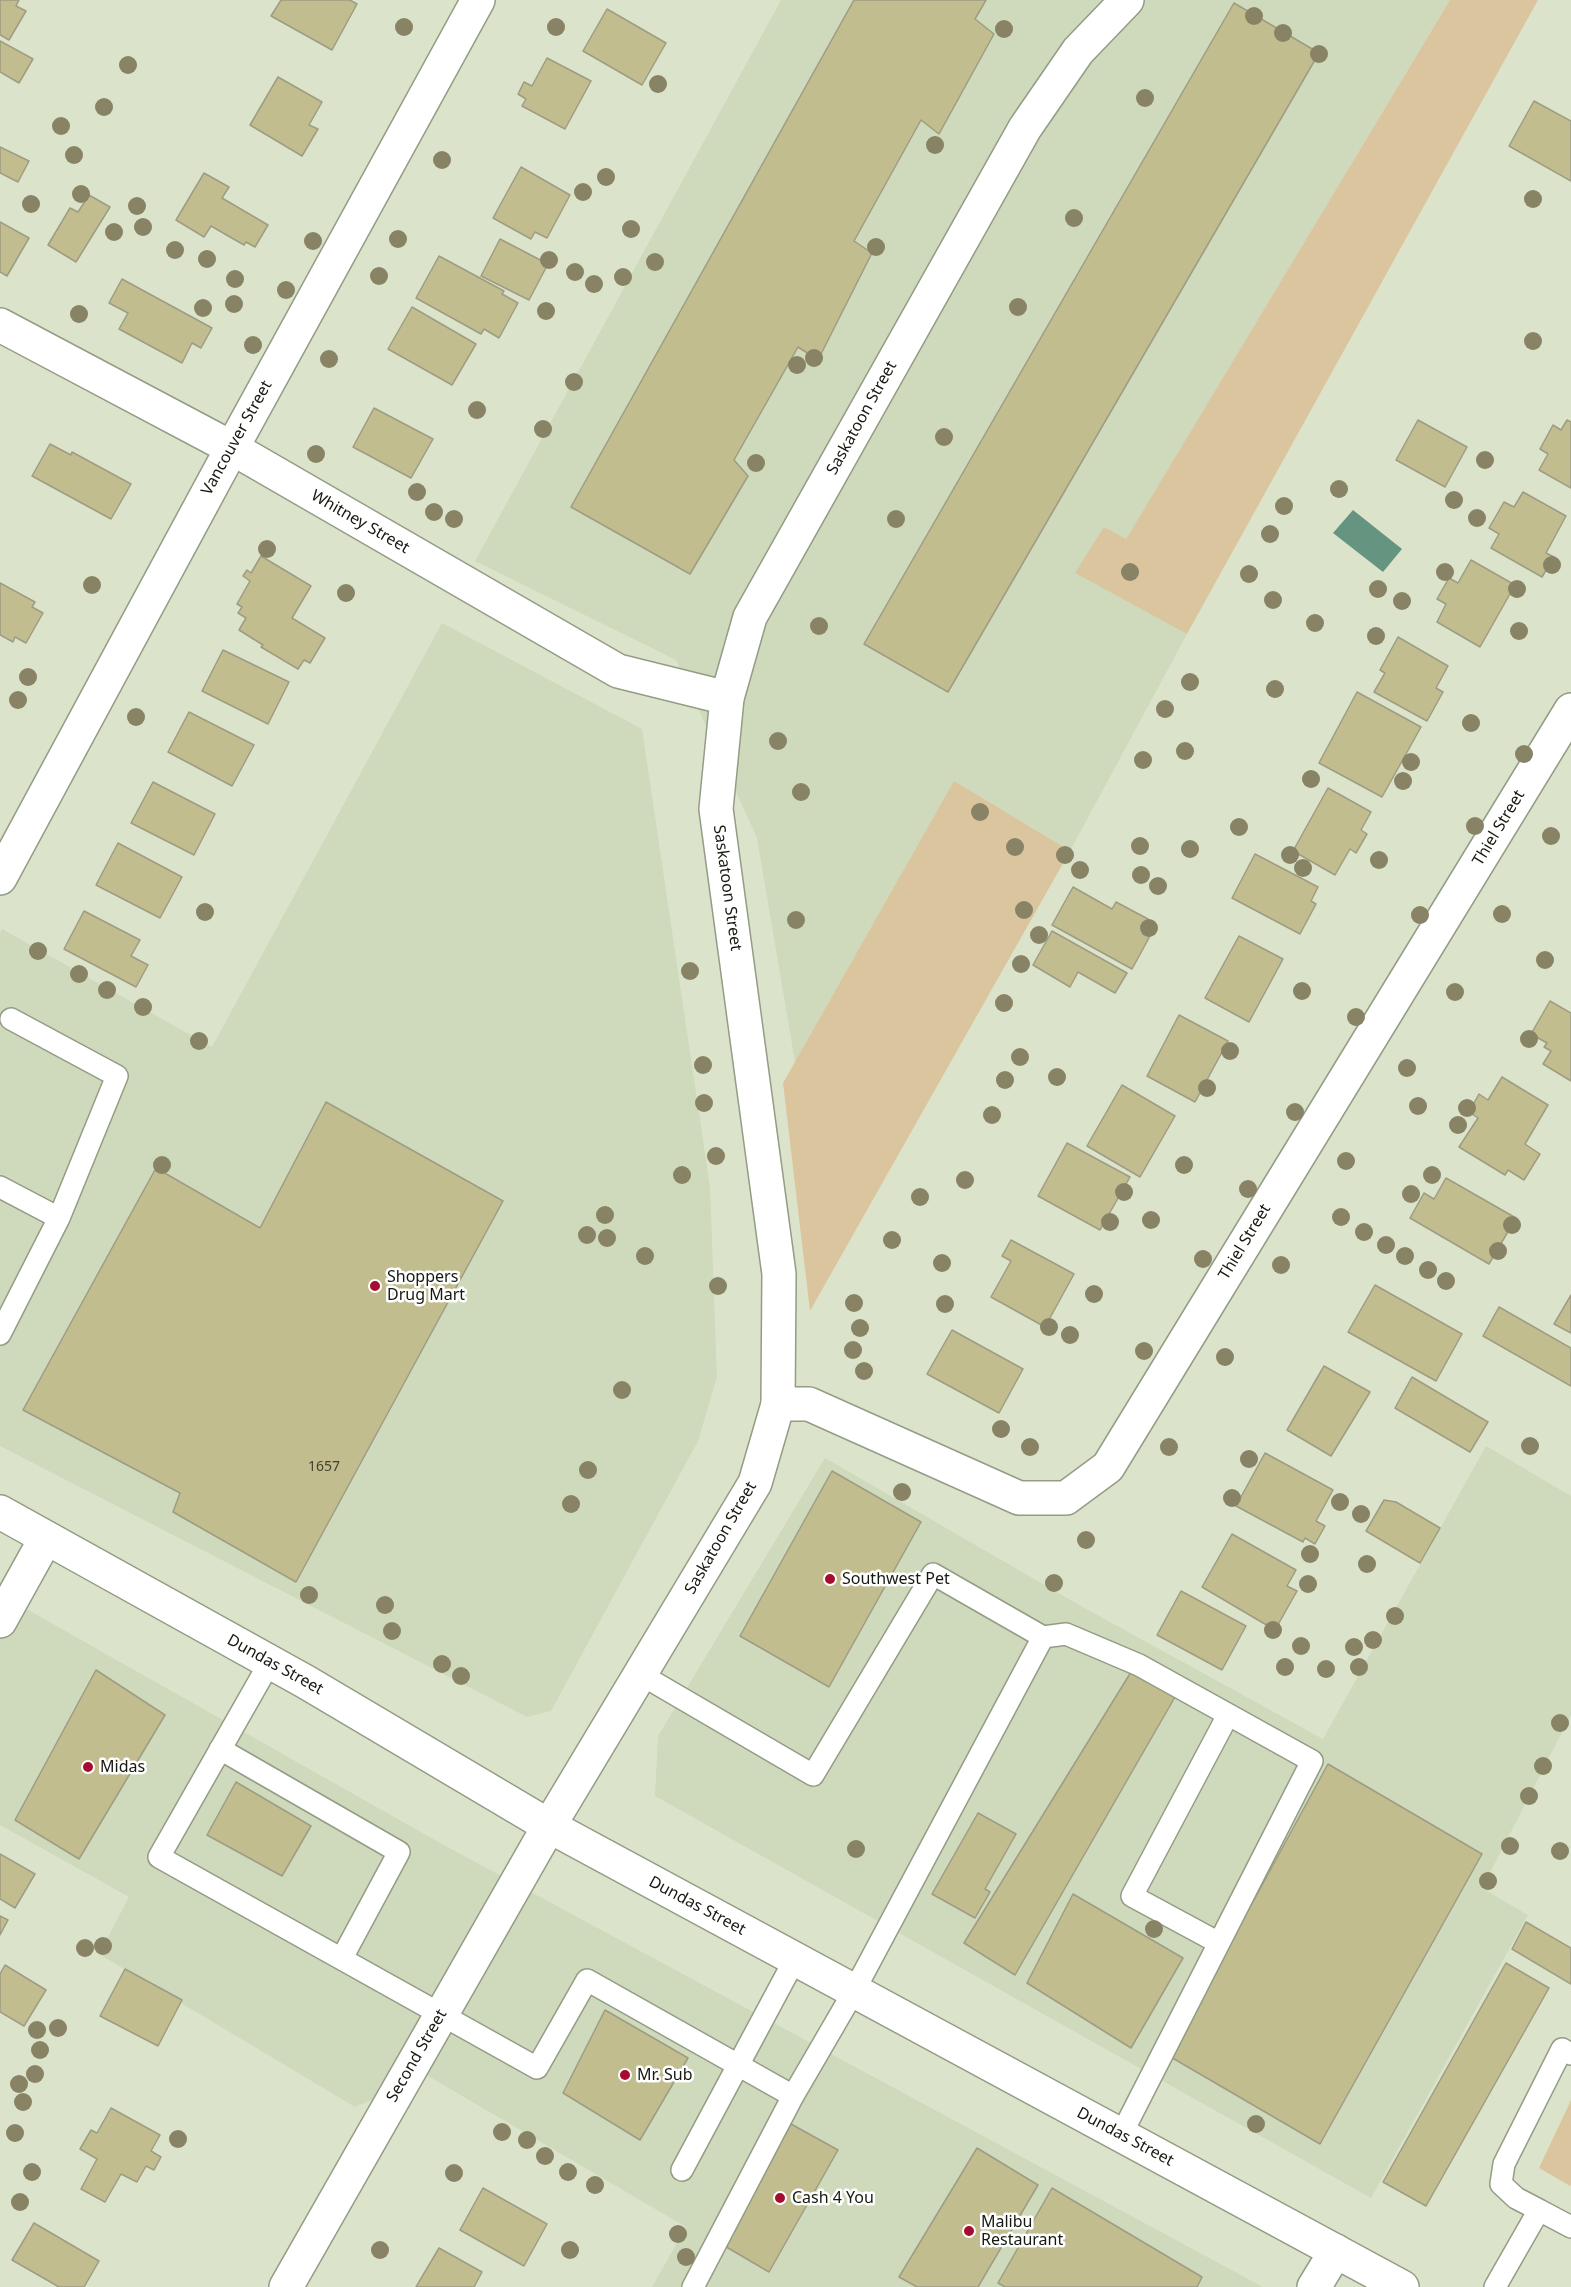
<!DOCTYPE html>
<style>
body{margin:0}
canvas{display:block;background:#dbe4cb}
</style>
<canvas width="1571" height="2287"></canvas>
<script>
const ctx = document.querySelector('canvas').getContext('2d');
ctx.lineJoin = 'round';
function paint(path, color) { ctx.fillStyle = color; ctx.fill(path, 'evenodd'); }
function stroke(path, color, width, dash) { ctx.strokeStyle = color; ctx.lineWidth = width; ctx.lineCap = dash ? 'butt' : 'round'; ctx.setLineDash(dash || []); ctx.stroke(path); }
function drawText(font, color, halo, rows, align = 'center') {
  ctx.font = font + ' "Noto Sans",sans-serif'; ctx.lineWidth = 5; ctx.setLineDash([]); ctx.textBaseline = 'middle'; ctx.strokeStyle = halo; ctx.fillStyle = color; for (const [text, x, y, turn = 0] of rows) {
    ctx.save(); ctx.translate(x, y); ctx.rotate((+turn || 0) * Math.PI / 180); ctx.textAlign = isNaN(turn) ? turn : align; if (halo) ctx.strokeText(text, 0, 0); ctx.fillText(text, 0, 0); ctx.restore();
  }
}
paint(new Path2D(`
 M781,0H1450L1126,539L1104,528L1076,573L1187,634L1070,851L954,782L795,1062L757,838L676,660L475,561Z
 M442,623L642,729L710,1187L717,1377L698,1441L551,1711L527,1717L0,1446V933L2,929L212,1047Z
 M1486,1446L1571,1496V1715L1482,1888L1528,1915L1371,2198L655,1796L658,1736L825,1458L1081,1606L1323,1739Z
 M0,1594L442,1844L1263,2287H652L686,2227L428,2076L355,2107L99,1954L129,1897L0,1825Z`), '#cedabb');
paint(new Path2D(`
 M1450,0H1538L1187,634L1075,573L1104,527L1126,539Z
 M954,781L1070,851L810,1311L783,1083Z
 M1571,2100V2185L1570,2186L1539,2168Z`), '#dbc59e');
paint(new Path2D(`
 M1353,510L1402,549L1383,572L1333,533Z`), '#659581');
const building = new Path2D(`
 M0,0H19L16,6L26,11L9,40L0,35Z
 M281,0H350L357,4L332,50L271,16Z
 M854,0H986L975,19L994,34L939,134L921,120L854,241L872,253L818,360L798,347L734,460L748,476L690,574L571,507Z
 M1234,3L1319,53L948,692L864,644Z
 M607,9L666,43L642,85L583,51Z
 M0,41L33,59L19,83L0,72Z
 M547,58L591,81L565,129L522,106L526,99L518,94L524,82L532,86Z
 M278,77L322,102L309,125L318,129L302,156L250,125Z
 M1534,101L1571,121V181L1509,146Z
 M0,147L29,161L18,182L0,173Z
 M521,167L570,195L547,238L535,232L531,239L493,218Z
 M204,173L229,187L222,198L268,225L255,247L246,242L244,245L211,226L204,237L176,220Z
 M89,195L110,207L76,262L48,245L70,208L78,212Z
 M0,222L29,238L7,276L0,272Z
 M500,239L548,264L529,300L481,276Z
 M439,256L504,291L502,294L518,303L499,338L484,329L481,334L416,298Z
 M122,279L212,328L201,348L192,343L182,363L119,329L128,313L109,303Z
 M412,307L476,344L452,385L388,349Z
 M374,408L433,439L411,478L353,447Z
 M1418,420L1467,447L1445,487L1396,460Z
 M1567,420L1571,422V488L1539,470L1548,454L1540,449L1553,425L1561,430Z
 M50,444L71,455L72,452L131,484L111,519L32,476Z
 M1523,492L1566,516L1546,553L1554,557L1542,577L1491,548L1499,534L1489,528L1504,502L1514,507Z
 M261,556L311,586L292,618L325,638L310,663L304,660L298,669L261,647L263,645L239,630L246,618L238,613L242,607L237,604L250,581L243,576L247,570L251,573Z
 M1471,560L1515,585L1480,647L1437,622L1446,604L1437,599L1449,578L1458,583Z
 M0,583L35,602L32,607L43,613L26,643L15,637L13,642L0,635Z
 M1398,637L1448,666L1436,688L1443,692L1427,721L1374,692L1385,673L1380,670Z
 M223,650L289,682L268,724L202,691Z
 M1357,692L1421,727L1382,797L1319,763Z
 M189,712L254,745L232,786L168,752Z
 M153,782L215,814L194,855L131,823Z
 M1328,788L1371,812L1361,830L1367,834L1356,853L1350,849L1335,875L1293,851Z
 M118,843L182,877L160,918L96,885Z
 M1255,854L1318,887L1311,901L1316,904L1300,934L1232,898Z
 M1073,887L1112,909L1116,902L1148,919L1142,931L1150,936L1132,969L1052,925Z
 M84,911L140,940L131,956L148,965L136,987L64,949Z
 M1052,931L1127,973L1115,993L1078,972L1070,987L1033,965Z
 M1239,936L1283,959L1249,1022L1205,998Z
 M1550,1001L1571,1013V1081L1543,1064L1551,1051L1544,1047L1547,1043L1531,1034Z
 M1179,1015L1228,1041L1195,1102L1147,1076Z
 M1502,1077L1548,1105L1525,1144L1540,1154L1524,1180L1508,1170L1505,1175L1459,1147L1478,1118L1469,1112L1479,1094L1488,1100Z
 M1122,1085L1175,1116L1140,1177L1087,1146Z
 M326,1102L503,1201L296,1582L173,1512L180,1493L23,1410L156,1168L260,1228Z
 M1067,1143L1130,1177L1100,1230L1038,1196Z
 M1446,1178L1516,1218L1489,1264L1410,1218L1424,1193L1434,1199Z
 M1011,1240L1074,1274L1045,1327L991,1297L1011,1261L1002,1256Z
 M1375,1285L1462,1334L1436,1381L1348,1332Z
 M1571,1295V1333L1554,1324Z
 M1499,1307L1571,1348V1386L1483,1336Z
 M952,1330L1023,1369L999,1413L927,1374Z
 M1324,1366L1370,1392L1331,1456L1287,1430Z
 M1412,1377L1488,1422L1470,1452L1395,1408Z
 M1265,1453L1333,1490L1316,1521L1325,1526L1315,1544L1305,1538L1303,1542L1236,1506Z
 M832,1471L921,1522L829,1687L740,1636Z
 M1384,1500L1396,1502L1440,1528L1420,1563L1366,1531Z
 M1232,1534L1296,1570L1287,1586L1297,1591L1275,1630L1202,1587Z
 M1181,1591L1246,1626L1222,1670L1157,1635Z
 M96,1670L165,1715L79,1859L15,1820Z
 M1131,1672L1175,1697L1015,1975L964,1943Z
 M1328,1764L1482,1854L1320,2144L1169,2056Z
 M236,1782L311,1826L282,1876L207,1835Z
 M978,1813L1016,1834L985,1889L990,1892L975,1918L932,1894Z
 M0,1854L35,1874L15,1908L0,1899Z
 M1073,1894L1183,1958L1131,2048L1027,1983Z
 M0,1916L8,1920L0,1935Z
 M1526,1922L1571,1948V1984L1512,1949Z
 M1506,1963L1549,1988L1426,2206L1383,2182Z
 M5,1965L46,1990L24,2026L0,2012V1974Z
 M125,1969L182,2000L158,2046L100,2016Z
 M605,2010L688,2058L640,2140L563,2093Z
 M111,2108L160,2135L151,2151L161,2157L154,2170L146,2166L137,2182L121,2174L105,2202L81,2189L97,2159L80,2149L91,2130L97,2133Z
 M791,2124L838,2150L769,2272L723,2245Z
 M977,2148L1038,2185L978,2287H917L899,2277Z
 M483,2188L547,2224L524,2266L460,2230Z
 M1052,2188L1202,2277L1197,2287H1005L998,2283Z
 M34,2223L99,2261L84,2287H59L12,2260Z
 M439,2248L482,2272L474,2287H416Z`);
paint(building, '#c1bd8f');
stroke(building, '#9e9c83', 1.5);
const service = new Path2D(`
 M11,1019L117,1076L59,1218
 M0,1187L59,1218L0,1334
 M1043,1637L1066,1634L1139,1665L1312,1761L1121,2135
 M270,1662L159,1857L537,2068L587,1980L793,2096
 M640,1674L813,1775L933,1574L1043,1637L854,1991L793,2096L693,2287
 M220,1749L399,1852L342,1958
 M1219,1943L1132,1896L1228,1715
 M682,2170L795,1959
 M1539,2210L1571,2227
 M1495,2287L1539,2210L1516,2198L1501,2184L1504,2164L1562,2049L1571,2054`);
const minor = new Path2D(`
 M0,325L232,448L618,671L727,698
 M0,878L232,448L478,0
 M778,1404H809L1019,1498H1066L1108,1467L1571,710
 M0,1621L46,1538
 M1314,2287L1336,2251`);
const tertiary = new Path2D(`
 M286,2287L549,1826L755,1483L778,1404L779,1274L716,809L727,698L750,617L1025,128L1078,51L1127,0`);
const secondary = new Path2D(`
 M0,1512L306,1682L549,1826L1402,2287`);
stroke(service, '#939c85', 24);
stroke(minor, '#939c85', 36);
stroke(tertiary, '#939c85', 36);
stroke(secondary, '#939c85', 36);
stroke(service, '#fff', 21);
stroke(minor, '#fff', 33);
stroke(tertiary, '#fff', 33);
stroke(secondary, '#fff', 33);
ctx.fillStyle = '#888365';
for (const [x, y] of [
 [1254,16],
 [404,27],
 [556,27],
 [1004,29],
 [1283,33],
 [1319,54],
 [128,65],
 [658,84],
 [1145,98],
 [104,107],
 [61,126],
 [935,145],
 [74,155],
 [442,160],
 [606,177],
 [583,192],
 [81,194],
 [1533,199],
 [31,204],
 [137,206],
 [1074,218],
 [143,227],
 [631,229],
 [114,232],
 [398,239],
 [313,241],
 [876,247],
 [175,250],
 [207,259],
 [549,260],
 [655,262],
 [575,272],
 [379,276],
 [623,277],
 [235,279],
 [594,284],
 [286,290],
 [234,304],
 [1018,307],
 [203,308],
 [546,311],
 [79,314],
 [1533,341],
 [253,345],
 [814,358],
 [329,359],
 [797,365],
 [574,382],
 [477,410],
 [543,429],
 [944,437],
 [316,454],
 [1485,460],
 [756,463],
 [1339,489],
 [417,492],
 [1454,500],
 [1284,506],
 [434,512],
 [1477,518],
 [454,519],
 [896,519],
 [1270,534],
 [267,549],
 [1552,565],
 [1130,572],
 [1445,572],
 [1249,574],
 [92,585],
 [1378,589],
 [1517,589],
 [346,593],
 [1273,600],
 [1402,601],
 [1315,623],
 [819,626],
 [1519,631],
 [1376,636],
 [28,677],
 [1190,682],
 [1275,689],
 [18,700],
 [1165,709],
 [136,717],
 [1471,723],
 [778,741],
 [1185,751],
 [1524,754],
 [1143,760],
 [1411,762],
 [1311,779],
 [1403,781],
 [801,792],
 [980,812],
 [1475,826],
 [1239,827],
 [1551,836],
 [1140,846],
 [1015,847],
 [1190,849],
 [1065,855],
 [1290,855],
 [1379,860],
 [1303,868],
 [1080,870],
 [1141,875],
 [1158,886],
 [1024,910],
 [205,912],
 [1502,914],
 [1420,915],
 [796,920],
 [1149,928],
 [1039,935],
 [38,951],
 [1545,960],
 [1021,964],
 [690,971],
 [79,974],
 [107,990],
 [1302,991],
 [1455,992],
 [1004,1003],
 [143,1007],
 [1356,1017],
 [1529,1039],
 [199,1041],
 [1230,1051],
 [1020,1057],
 [703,1065],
 [1407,1068],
 [1057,1077],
 [1005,1080],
 [1207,1088],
 [704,1103],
 [1418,1106],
 [1467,1108],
 [1295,1112],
 [992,1115],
 [1458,1125],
 [716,1156],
 [1346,1161],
 [162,1165],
 [1184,1165],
 [682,1175],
 [1432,1175],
 [965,1180],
 [1248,1189],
 [1124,1192],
 [1411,1194],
 [920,1197],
 [605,1215],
 [1341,1217],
 [1151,1220],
 [1110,1222],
 [1512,1225],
 [1364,1232],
 [587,1235],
 [607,1238],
 [892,1240],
 [1386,1245],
 [1498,1251],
 [645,1256],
 [1405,1256],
 [1203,1259],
 [942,1263],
 [1281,1265],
 [1428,1270],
 [1446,1281],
 [718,1286],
 [1094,1294],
 [854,1303],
 [945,1304],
 [1049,1327],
 [860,1328],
 [1070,1335],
 [853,1350],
 [1144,1351],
 [1225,1357],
 [864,1371],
 [622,1390],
 [1001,1429],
 [1530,1446],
 [1030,1447],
 [1169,1447],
 [1249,1459],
 [588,1470],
 [902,1492],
 [1232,1498],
 [1340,1502],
 [571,1504],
 [1361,1514],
 [1086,1540],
 [1310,1554],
 [1367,1564],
 [1054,1583],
 [1308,1584],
 [309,1595],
 [385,1605],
 [1395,1616],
 [1273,1630],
 [392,1631],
 [1373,1640],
 [1301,1646],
 [1354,1647],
 [442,1664],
 [1285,1667],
 [1359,1667],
 [1326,1669],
 [461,1676],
 [1560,1723],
 [1543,1766],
 [1529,1796],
 [1510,1846],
 [856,1849],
 [1560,1851],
 [1488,1881],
 [1154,1929],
 [103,1946],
 [85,1948],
 [58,2028],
 [37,2030],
 [40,2050],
 [35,2074],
 [19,2084],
 [23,2102],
 [1256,2124],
 [502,2132],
 [15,2133],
 [178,2139],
 [527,2140],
 [545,2156],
 [32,2172],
 [568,2172],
 [454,2173],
 [595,2185],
 [20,2202],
 [678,2234],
 [380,2250],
 [570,2250],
 [686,2257]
]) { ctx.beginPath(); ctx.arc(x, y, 9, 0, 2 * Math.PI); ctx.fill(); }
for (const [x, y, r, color] of [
 [375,1286,6,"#a60c2f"],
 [830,1579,6,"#a60c2f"],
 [88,1767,6,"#a60c2f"],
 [625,2075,6,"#a60c2f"],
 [780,2198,6,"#a60c2f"],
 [969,2231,6,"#a60c2f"]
]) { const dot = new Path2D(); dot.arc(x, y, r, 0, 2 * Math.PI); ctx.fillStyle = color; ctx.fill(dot); stroke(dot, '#fff', 2); }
drawText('14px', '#414230', null, [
 ["1657",324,1467]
]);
drawText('16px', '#161910', '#fff', [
 ["Saskatoon Street",862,418,-61],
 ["Vancouver Street",237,438,-61],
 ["Whitney Street",360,522,30],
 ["Thiel Street",1499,828,-59],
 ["Saskatoon Street",727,888,82],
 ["Thiel Street",1245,1242,-59],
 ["Saskatoon Street",721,1538,-60],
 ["Dundas Street",275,1665,29],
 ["Dundas Street",697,1906,28],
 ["Second Street",417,2056,-60],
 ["Dundas Street",1125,2137,28]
]);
drawText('16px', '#161910', '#fff', [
 ["Shoppers",387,1277],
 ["Drug Mart",387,1295],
 ["Southwest Pet",842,1579],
 ["Midas",100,1767],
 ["Mr. Sub",637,2075],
 ["Cash 4 You",792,2198],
 ["Malibu",981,2222],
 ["Restaurant",981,2240]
], 'left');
</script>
